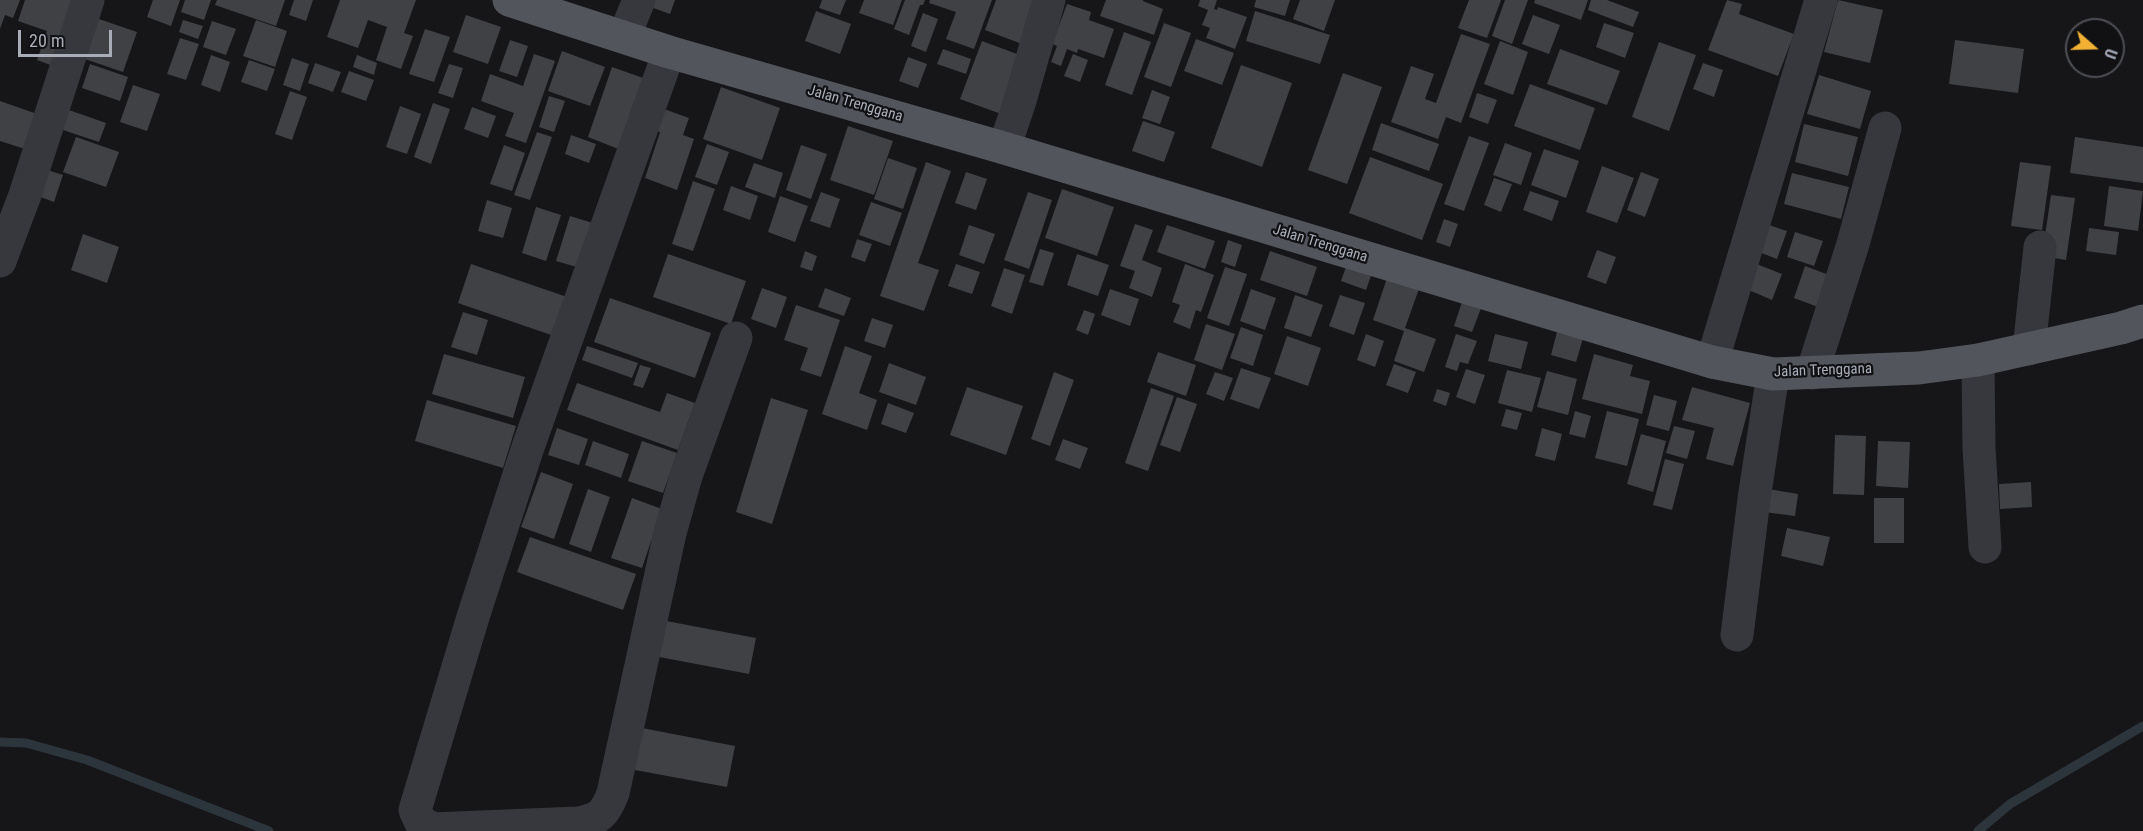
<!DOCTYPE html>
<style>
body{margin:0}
#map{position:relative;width:2143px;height:831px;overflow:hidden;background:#161618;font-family:"Roboto Condensed",sans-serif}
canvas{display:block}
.north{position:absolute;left:2065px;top:18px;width:60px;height:60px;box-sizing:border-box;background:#111113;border:2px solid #4d4f55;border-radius:50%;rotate:110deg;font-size:16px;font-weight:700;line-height:24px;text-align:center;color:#a8adb8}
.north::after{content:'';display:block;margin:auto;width:21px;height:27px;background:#f2b134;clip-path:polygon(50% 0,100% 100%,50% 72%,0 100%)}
.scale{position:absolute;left:18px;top:30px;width:94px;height:27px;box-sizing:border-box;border:3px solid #a8adb8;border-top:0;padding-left:8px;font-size:18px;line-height:21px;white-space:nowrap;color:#a8adb8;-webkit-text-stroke:4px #111113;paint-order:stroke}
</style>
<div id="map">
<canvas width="2143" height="831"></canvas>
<div class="north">U</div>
<div class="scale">20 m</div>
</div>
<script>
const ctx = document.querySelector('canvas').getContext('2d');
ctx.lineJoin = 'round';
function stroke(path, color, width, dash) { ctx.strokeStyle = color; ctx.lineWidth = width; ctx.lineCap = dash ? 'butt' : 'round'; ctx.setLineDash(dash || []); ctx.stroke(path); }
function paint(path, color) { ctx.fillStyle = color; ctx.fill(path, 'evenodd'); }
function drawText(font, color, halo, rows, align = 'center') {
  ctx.font = font + ' "Roboto Condensed",sans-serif'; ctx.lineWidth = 4.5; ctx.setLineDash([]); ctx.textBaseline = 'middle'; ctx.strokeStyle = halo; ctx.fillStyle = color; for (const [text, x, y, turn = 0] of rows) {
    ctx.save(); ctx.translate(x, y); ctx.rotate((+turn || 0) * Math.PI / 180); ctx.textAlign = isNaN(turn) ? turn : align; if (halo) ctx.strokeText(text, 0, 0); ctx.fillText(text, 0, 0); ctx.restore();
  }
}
stroke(new Path2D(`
 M0,742L26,743L87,760L269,831
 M1978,831L2010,804L2143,726`), '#2c353c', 9);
paint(new Path2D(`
 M0,0H20L13,18L5,15L0,29Z
 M25,0H80L56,67L37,60L47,31L18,21Z
 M153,0H180L171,26L147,17Z
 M185,0H211L204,20L181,12Z
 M217,0H285L276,26L215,5Z
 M294,0H313L306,21L289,15Z
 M340,0H416L404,33L413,36L401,69L376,60L387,27L368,20L358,48L327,37Z
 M647,0H675L670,14L645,5Z
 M822,0H846L840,15L819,8Z
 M864,0H902L893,25L859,13Z
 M905,0H925L923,5H920L909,35L894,29Z
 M930,0H992L974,49L946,39L956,12L929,3Z
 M996,0H1037L1022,44L985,30Z
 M1106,0H1143V1L1163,9L1154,35L1100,16Z
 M1200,0H1217L1214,9L1217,10L1218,7L1247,17L1235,49L1206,38L1210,28L1202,25L1208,10L1198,6Z
 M1256,0H1290L1285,16L1254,7Z
 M1300,0H1335L1324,31L1293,19Z
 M1469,0H1501L1487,38L1458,28Z
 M1505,0H1528L1512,44L1492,36Z
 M1535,0H1588L1581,20L1534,3Z
 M1591,0H1607L1639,12L1633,27L1588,10Z
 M1727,0L1742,4L1739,14L1794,34L1778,76L1708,50Z
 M1838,0L1883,10L1870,63L1824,52Z
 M1067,4L1091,12L1089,20L1114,29L1104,58L1078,49L1077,53L1067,49L1061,66L1051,62L1057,46L1052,44Z
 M816,11L851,24L840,54L805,41Z
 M1255,11L1330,35L1320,64L1246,41Z
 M923,13L938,19L926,52L911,46Z
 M466,15L501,27L488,64L453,52Z
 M1533,15L1560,25L1549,54L1522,44Z
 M93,17L137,32L123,72L79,57Z
 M183,20L203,26L198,39L179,32Z
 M256,20L287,31L275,67L243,56Z
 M212,21L236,29L226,55L203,47Z
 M1164,23L1191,33L1171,87L1144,77Z
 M1604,23L1634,33L1625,58L1596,47Z
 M425,29L450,37L434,82L409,74Z
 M1124,32L1151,42L1132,95L1105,85Z
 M1461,34L1490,44L1461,123L1446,117L1438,139L1391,122L1411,66L1434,74L1425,99L1436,103Z
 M180,38L199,44L186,80L167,74Z
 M1196,39L1234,53L1222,85L1184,71Z
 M510,40L528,46L517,77L499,71Z
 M1955,40L2024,49L2018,93L1949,84Z
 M982,41L1025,57L1004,115L960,99Z
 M1500,41L1528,52L1513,95L1484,84Z
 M1659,42L1696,55L1669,131L1632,117Z
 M943,49L971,59L966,74L937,64Z
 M1560,49L1620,71L1607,105L1547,84Z
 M562,51L605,67L590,106L548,91Z
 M534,54L555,61L526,143L505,136L514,113L481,101L490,74L523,86Z
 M1073,54L1088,60L1080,82L1064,76Z
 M211,55L230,62L220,92L201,85Z
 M357,55L377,63L374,75L353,67Z
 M908,57L927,64L918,88L899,81Z
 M292,58L309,64L300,91L283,85Z
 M249,60L275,69L267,91L241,82Z
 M315,63L341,72L333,92L308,83Z
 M1703,63L1723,70L1714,97L1693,89Z
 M90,64L128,77L120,101L82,88Z
 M449,64L463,68L453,98L438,93Z
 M1241,65L1292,83L1262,167L1211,148Z
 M612,67L646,79L621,150L588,137Z
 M349,71L374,80L366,101L341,92Z
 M1343,73L1382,87L1347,184L1308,170Z
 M1819,75L1871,91L1860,129L1807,114Z
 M1530,84L1595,108L1580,150L1514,126Z
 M133,85L160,94L147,131L120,122Z
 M721,87L780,108L762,160L703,139Z
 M1152,90L1170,97L1160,124L1142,118Z
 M290,91L307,97L292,140L275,134Z
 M1477,93L1497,100L1488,124L1469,117Z
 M549,96L565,101L554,132L539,127Z
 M0,101L40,115L28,150L0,141Z
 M433,103L450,109L431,164L414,157Z
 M400,106L421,114L407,154L386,147Z
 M472,107L496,116L488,138L464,129Z
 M66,109L106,123L99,142L60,129Z
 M664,109L689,118L683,135L694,139L677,190L645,178L660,132L657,131Z
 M1143,121L1175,132L1164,162L1132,151Z
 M1381,123L1439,144L1429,171L1372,150Z
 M1804,124L1858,137L1848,176L1795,162Z
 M848,126L893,141L874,195L830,180Z
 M537,132L552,137L530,200L514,195Z
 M571,135L596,144L589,163L565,154Z
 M1469,136L1489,143L1464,211L1444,204Z
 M76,137L119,152L106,187L63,172Z
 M2075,137L2143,147V183L2070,173Z
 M1505,143L1532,153L1521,185L1493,175Z
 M707,144L729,152L717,185L695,177Z
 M504,145L525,153L512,191L490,184Z
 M801,145L827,154L811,199L786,190Z
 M1544,149L1579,161L1566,198L1531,185Z
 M1370,157L1443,184L1422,240L1349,213Z
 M888,158L917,168L903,209L874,199Z
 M926,162L951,171L918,263L939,270L924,311L880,296Z
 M2020,162L2051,166L2042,230L2011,226Z
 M754,163L783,173L775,198L745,187Z
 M1602,166L1634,178L1617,223L1586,212Z
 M44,169L63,175L54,202L35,195Z
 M966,172L987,179L976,210L955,203Z
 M1641,172L1659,179L1645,217L1627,210Z
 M1792,173L1849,187L1841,219L1784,204Z
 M1494,178L1512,184L1501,212L1484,205Z
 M693,181L715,189L693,251L672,244Z
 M731,186L758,196L750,220L723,210Z
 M2109,186L2143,191L2138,231L2104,226Z
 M1062,189L1114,207L1097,256L1045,238Z
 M1530,191L1559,201L1552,221L1523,210Z
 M821,192L840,199L830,228L810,221Z
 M1028,192L1052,200L1029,269L1004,260Z
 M2051,195L2075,198L2066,260L2042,256Z
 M780,196L808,206L795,242L768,232Z
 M487,200L512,208L503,238L478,231Z
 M871,202L902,213L890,246L859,235Z
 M536,207L561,215L546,261L522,253Z
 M570,216L593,223L580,268L556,261Z
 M1444,219L1458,224L1450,247L1436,242Z
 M1135,224L1153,230L1142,260L1162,268L1152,297L1129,288L1135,271L1120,266Z
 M1766,224L1787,231L1777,259L1756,251Z
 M969,225L995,234L984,264L959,255Z
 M1167,225L1215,241L1205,269L1157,252Z
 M2089,228L2119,232L2116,255L2086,251Z
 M1795,232L1823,241L1814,266L1787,257Z
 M83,234L119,247L107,283L71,270Z
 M857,239L872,244L865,262L851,257Z
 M1228,240L1242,245L1235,267L1221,262Z
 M1040,249L1054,253L1043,286L1029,282Z
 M1597,250L1616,257L1606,284L1587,277Z
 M805,251L817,256L812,271L800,267Z
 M1270,251L1317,267L1307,296L1260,280Z
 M668,254L746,281L731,324L653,297Z
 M1077,254L1109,265L1098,296L1067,285Z
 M1348,261L1373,270L1366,290L1341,281Z
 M1754,263L1782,274L1772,300L1744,288Z
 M471,264L570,298L557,337L458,303Z
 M956,264L980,272L972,294L948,286Z
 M1185,264L1214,275L1201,312L1196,310L1190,329L1173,322L1180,305L1172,302Z
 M1805,266L1829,275L1818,307L1794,298Z
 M1225,267L1247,274L1229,326L1207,318Z
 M1004,268L1025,275L1012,314L991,306Z
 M1388,275L1420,286L1405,328L1436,339L1424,372L1394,361L1404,331L1373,320Z
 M762,288L787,297L776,328L751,319Z
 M825,288L851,298L844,316L818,307Z
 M1110,289L1139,299L1130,326L1101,315Z
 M1251,289L1276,298L1265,330L1240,321Z
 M1295,295L1323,305L1311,337L1284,328Z
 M1340,295L1365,303L1354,335L1329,326Z
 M1464,296L1483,303L1472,332L1454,326Z
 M610,298L711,333L695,378L594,342Z
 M796,305L840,320L821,377L800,370L808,348L784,340Z
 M1084,310L1095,314L1088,335L1076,330Z
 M463,312L488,320L477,355L451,347Z
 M872,318L893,325L885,348L864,341Z
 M1206,324L1235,334L1222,370L1194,360Z
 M1241,327L1263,335L1253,366L1230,358Z
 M1558,328L1584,335L1576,362L1551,355Z
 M1366,334L1384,341L1375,367L1357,360Z
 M1456,334L1477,341L1468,364L1460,362L1457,371L1445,367Z
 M1495,334L1528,342L1521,369L1488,361Z
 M1287,336L1321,348L1308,386L1274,374Z
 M587,346L638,363L632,378L582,360Z
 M845,346L872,356L859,393L877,400L867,430L822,414Z
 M1158,352L1196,365L1186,396L1147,382Z
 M444,354L525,377L513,418L432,394Z
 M1594,354L1633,365L1630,376L1650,381L1642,414L1582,399Z
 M889,363L926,377L916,405L879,392Z
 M1394,364L1416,372L1408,393L1386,385Z
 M640,365L651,368L643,388L633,385Z
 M1241,368L1271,378L1259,409L1230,399Z
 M1466,369L1485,375L1475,404L1456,397Z
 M1507,370L1541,378L1532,412L1498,403Z
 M1547,371L1577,379L1568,415L1537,407Z
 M1054,372L1074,380L1050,446L1031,439Z
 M1215,372L1233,378L1224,401L1206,394Z
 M577,383L660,412L667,393L695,403L678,450L567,410Z
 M967,387L1023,406L1006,455L950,435Z
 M1692,387L1750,403L1733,466L1706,459L1714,428L1682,420Z
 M1151,388L1174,396L1148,471L1125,463Z
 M1437,389L1450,393L1446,406L1433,401Z
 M1654,395L1677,401L1669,431L1646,425Z
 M1177,397L1197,404L1180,452L1160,445Z
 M771,398L808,410L772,524L736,512Z
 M427,400L516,426L503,468L415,441Z
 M888,403L914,413L906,433L881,424Z
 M1506,409L1522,413L1517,430L1501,426Z
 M1575,411L1591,416L1585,438L1569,434Z
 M1607,411L1639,419L1627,466L1595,458Z
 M1674,426L1695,431L1687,459L1666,453Z
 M557,428L588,439L579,465L548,455Z
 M1542,428L1562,434L1555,461L1535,456Z
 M1641,434L1666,441L1653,492L1627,484Z
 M1835,435L1866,436L1864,495L1833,494Z
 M1063,439L1088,448L1080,469L1055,460Z
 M593,441L629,454L621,478L585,465Z
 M642,441L677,453L663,493L628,481Z
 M1878,441L1910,442L1908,488L1876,486Z
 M1665,459L1684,464L1672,510L1653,505Z
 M541,472L573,484L554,539L521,527Z
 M2031,482L2032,507L2000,509L1999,484Z
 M588,489L610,497L591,552L569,544Z
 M1768,489L1798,494L1795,516L1764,512Z
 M632,498L662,509L642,568L611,558Z
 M1874,498H1904V543H1874Z
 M1787,528L1830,537L1823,566L1781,556Z
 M530,537L636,574L623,610L517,572Z
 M661,620L756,638L749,674L654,656Z
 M632,726L735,746L727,787L624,768Z`), '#404145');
stroke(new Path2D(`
 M624,37L639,0
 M669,52L528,447L473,617L415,810L420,821L432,829L578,823C600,819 605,814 613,793L670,533L686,476L736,338
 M1004,148L1019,104L1049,0
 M0,261L25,195L88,0
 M2029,349L2040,247
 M1978,360L1979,448L1985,547
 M1712,362L1821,0
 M1812,373L1853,244L1885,128
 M1737,635L1754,499L1773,374`), '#37383d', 33);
stroke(new Path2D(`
 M509,0L669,52L1004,148L1712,362L1773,374L1919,368L1978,360L2121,328L2143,321`), '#53555c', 33);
drawText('15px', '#a8adb8', '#111113', [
 ["Jalan Trenggana",855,104,16],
 ["Jalan Trenggana",1320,244,17],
 ["Jalan Trenggana",1823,371,-2]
]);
</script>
